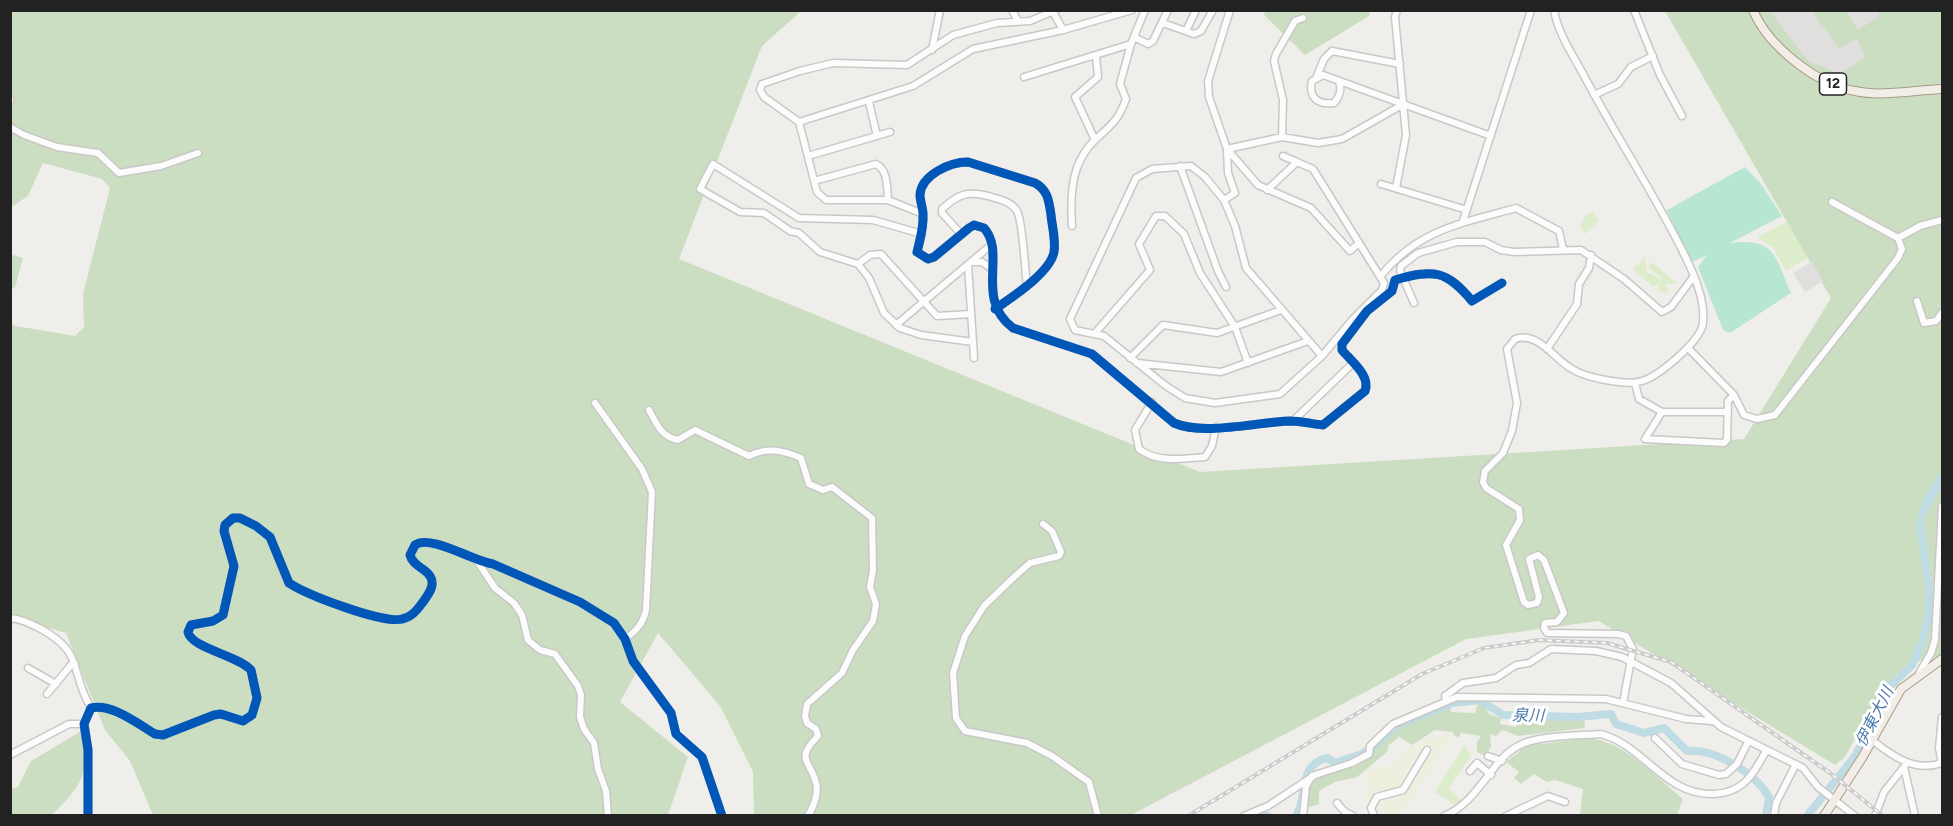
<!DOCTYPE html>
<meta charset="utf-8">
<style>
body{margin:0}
#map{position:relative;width:1953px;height:826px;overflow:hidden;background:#f0eeeb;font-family:Figtree,sans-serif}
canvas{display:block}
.frame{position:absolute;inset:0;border:12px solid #222;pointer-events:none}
</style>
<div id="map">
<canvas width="1953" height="826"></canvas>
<div class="frame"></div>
</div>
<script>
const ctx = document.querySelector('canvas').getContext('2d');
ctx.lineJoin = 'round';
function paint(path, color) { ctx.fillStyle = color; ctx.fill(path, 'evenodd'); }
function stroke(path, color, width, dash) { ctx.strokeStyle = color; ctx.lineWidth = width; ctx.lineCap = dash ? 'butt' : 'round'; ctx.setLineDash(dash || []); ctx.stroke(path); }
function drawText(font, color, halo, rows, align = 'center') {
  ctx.font = font + ' Figtree,"Noto Sans JP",sans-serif'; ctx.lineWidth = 6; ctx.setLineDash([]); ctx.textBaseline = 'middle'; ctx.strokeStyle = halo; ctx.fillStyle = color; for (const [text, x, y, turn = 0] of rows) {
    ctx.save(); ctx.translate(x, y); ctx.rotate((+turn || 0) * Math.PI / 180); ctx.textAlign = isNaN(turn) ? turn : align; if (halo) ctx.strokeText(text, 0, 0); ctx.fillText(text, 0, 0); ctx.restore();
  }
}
paint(new Path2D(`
 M1453,735L1402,814L1387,815L1383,807H1377L1364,796L1372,786L1364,779L1372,770L1393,764L1408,747L1412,748L1429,738Z`), '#efefdf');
paint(new Path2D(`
 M1592,212L1599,220L1585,234L1580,226L1587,214Z
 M1788,221L1809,257L1786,271L1773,248L1757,237Z
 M1645,256L1647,272L1659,278V284L1653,287L1633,269Z
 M1652,262L1677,283L1666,284L1669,293L1661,292L1658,289L1661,277L1648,268Z
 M1465,744L1471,756L1449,788L1462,801L1455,805L1435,792Z`), '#ddeccb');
paint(new Path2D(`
 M1266,10L1370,11L1369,16L1305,55L1264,15Z
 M11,11H801L762,46L679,259L1200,472L1744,439L1831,298L1665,11H1942V656L1908,663L1881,691L1845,757L1835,765L1599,621L1466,639L1131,815L754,816L753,772L720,706L658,633L620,702L688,757L668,815H153L130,761L105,730L66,633L11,617L10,310L12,324L16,326L75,336L84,327L83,294L110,188L102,179L43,163L28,196L11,207Z
 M10,254L23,258L15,287L11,290Z
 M1478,703L1485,706L1489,714L1501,718L1500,724L1516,727L1518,717L1584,718L1585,728L1518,736L1502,730L1496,736L1490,734L1491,747L1485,756L1477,752V742L1481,736L1461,733L1459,737L1454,736L1453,732L1435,730L1412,745L1399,737L1389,745L1387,752L1357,777L1335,782L1319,791V804L1309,807V786L1317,776L1372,754L1395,728L1450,706L1451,712L1475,713Z
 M83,730C89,775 83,784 52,815H11L10,789L18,787L31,761Z
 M1587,738C1623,740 1656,777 1683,799L1677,815H1580L1583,789L1555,780L1547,782L1534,774L1521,784L1514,778L1519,772L1506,762L1526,746Z`), '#cbdec1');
paint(new Path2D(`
 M1745,167L1761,184L1782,216L1730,243C1776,237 1775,257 1791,293L1730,333L1723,330L1698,267L1707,255L1690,263L1667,210Z`), '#b7e6d2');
paint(new Path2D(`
 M1770,11H1812L1839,48L1857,39L1865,57L1840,74L1808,61Z
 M1846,11H1877L1880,16L1858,30Z
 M1812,261L1823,281L1805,292L1793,273Z`), '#e0dfde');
paint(new Path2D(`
 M1942,472C1943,505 1911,513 1926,554C1905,528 1923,494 1942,472Z`), '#bfdbe3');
stroke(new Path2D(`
 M1257,816H1268
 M1296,816C1309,795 1297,765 1327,758L1335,763L1362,754L1375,746L1394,727L1452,703L1480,700L1503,715L1577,717L1611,714L1616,724L1644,733L1664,728L1687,751C1715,748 1755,773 1769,797L1766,816
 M1807,816L1856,755L1888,688L1912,665L1923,640L1929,612V588L1920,524`), '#bfdbe3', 8);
const minor = new Path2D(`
 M1012,10L1018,21
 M1052,10L1063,30
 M1230,10L1208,81L1209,97L1227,149L1258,185L1311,208L1350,251L1359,243
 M1554,10C1558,33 1571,52 1582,72C1613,131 1650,187 1680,246C1691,268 1706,297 1703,323C1701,341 1659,376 1642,381C1627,386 1586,378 1572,369C1554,359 1538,331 1515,339L1507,349L1517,403L1512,431L1503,453L1485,471L1483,482L1486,488L1519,509L1520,520L1506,545L1524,602L1528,605L1537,603L1539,597L1529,559L1538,555L1544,560L1564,613L1557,622L1545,623L1544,628L1547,633L1618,634L1626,636L1633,649
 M1634,10L1660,75L1682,116
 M1163,23L1194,34L1201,31L1213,10
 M1186,31L1196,10
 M1134,37L1148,44L1153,41L1168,10
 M932,50L940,10
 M1317,76L1324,59L1332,51L1400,64
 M1024,77L1131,44
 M1339,81C1342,90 1340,96 1334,103C1318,105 1308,98 1312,81L1323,75L1491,136
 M1594,95L1618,84L1631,67L1653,56
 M10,99V101
 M869,102L877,136
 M799,122L913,86L973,49L1063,30L1132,10
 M10,127L24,135L57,147L98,153L119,173L161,166L198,153
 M1282,137L1283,100L1274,61L1276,54L1295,21L1303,18
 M1095,140L1075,97L1098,77L1096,56
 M1227,149L1282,137L1318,143L1342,139L1402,105
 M808,156L890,132
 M1297,162L1313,169L1384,283L1382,290L1353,319L1322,356L1280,394L1215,403L1185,398L1166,386L1104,336L1075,330L1070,319L1136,178L1152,169L1191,166L1205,177L1224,200L1235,226L1246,268L1322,356
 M1180,166L1218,271L1226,287
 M814,181L876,164C888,170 887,187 888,200
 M1381,184L1467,210
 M1396,188L1406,135L1395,17L1397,10
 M1267,190L1297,162L1283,156
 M1224,200L1235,193L1228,173L1227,150
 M1832,202L1898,238
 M923,214L888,200H826L817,192L799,122L764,97L760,90L762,84L800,71L833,63L907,65L953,35L997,23L1030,21L1056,10
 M1463,221L1531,10
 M1072,226C1070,194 1071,162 1096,139C1112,124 1118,121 1126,99L1120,84L1131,44L1145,10
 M922,234L873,220L799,218L713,164L700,189L740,212L764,213L790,231L799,233L820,252L858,264L869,278L884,313L900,328L921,335L973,342
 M961,234L942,213V209C958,194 967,191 988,196C998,199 1011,201 1017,211C1023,222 1025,271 1027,286
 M971,262H982L992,269
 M858,264L870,255L881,254L937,316L971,314
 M968,265L974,358
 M1380,277C1417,230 1462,223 1516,208L1559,231L1563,249
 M1917,301L1924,323L1936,321L1942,313
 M1414,303L1400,271L1401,266L1418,253L1457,242H1485L1501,250L1514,252L1581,250L1624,279L1662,312L1671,307L1694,276
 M995,309C1012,297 1050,273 1054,252C1056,240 1052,226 1051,215C1049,201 1048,190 1035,183L968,162C950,162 921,175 920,195C920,201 923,208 923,214C924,227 920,240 917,252L928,259L934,257L969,228L974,225L984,228C1007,253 974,299 1013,328L1092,354L1174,423C1204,436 1257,422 1290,421C1301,421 1312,424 1323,425L1365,391C1371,376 1351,361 1342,350V344L1367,311L1392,291L1395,280C1434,269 1446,270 1472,301L1502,283
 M896,325L991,245
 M1096,332L1150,270L1139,244L1156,216H1165L1184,234L1200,273L1235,327L1248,363
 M1688,348L1734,395L1744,415L1757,419L1775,415L1898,258L1902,249L1898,238L1920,226L1942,220
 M1547,349L1577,304L1579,284L1589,268L1591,255
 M1130,358L1163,325L1217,333L1281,310
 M1137,363L1221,372L1308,341
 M1635,383L1639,399L1662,412H1726
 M1152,402L1135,430L1139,449C1158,463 1182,459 1205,457L1212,446L1216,427
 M595,403L642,469L652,492L646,610C643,624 636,631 625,639
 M649,410C657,424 661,437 678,440L695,430L749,456C767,447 782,450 801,458L809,484L823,490L832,487L872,518L873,570L870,587L876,604L873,621L853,650L842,673L807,704L805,716L807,723L816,729L818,736C794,760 811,761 816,783C819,793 813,807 808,816
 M1662,412L1645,439L1724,443L1727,440L1728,401L1734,395
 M1293,421L1353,363
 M1043,524L1052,531L1061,552L1059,556L1030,563L1014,577L984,606L965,636L953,673L956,718L965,731L1027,743L1052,756L1089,782L1098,816
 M477,561L495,588L514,603L522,615L528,640L540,650L555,654L578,686L581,695L580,717L584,729L594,743L598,769L606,791L608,816
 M10,618C22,619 31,624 41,629C85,653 69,671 91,708
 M28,668L56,684
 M1918,675L1931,653L1935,640L1942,506
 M47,694L71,665L75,664
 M1446,700L1445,696L1463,683L1496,678L1516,665L1529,663L1551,649L1596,651L1622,657L1671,683L1721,727L1803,768L1818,787L1855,816
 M1623,703L1632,654
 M1655,738L1682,764L1719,775L1726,774L1737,764L1748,742
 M1872,740C1891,755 1915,773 1941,763
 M10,755L69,724H84
 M1488,756L1502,761
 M1942,764L1939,748L1942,717
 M1904,767L1915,816
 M1470,771L1477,763L1491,775
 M1337,803L1345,812L1353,816
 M88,816V750L84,724L91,708C112,703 138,724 155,734L163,735L214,715L221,714L243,721L252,715L257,698L251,670C237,655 191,648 188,632L191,625L213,621L223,615L234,566L224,531L225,525L233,518H240L256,526L270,537L289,583C307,595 383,624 402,619C412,617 417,610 423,602C427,596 433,589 432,582C431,569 413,568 410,555L415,545C430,534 473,561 493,564L580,602L614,623L625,639L633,661L671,713L676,734L702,757L722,816
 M1244,816L1268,806L1315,775L1352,763L1369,754L1370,746L1393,724L1457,697L1606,699L1686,719L1712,721
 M1303,816L1306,786L1312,776
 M1374,816L1371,808L1377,797L1403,790L1427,750
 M1444,816C1479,802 1491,760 1518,746C1537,735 1579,736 1601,734C1645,746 1664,795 1713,794C1743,793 1753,775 1766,751
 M1506,816L1548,796L1565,802
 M1774,816L1776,803L1796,764
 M1875,816L1884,792L1907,763`);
const major = new Path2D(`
 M1753,10C1768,46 1816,84 1855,91C1882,97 1915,90 1942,89
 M1824,816L1862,758L1901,689L1942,659`);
stroke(minor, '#c9c8c7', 9);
stroke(major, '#a79c86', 10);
stroke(minor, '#fdfcfc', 6);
stroke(major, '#f3ede7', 8);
const rail = new Path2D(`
 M1188,816L1422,674L1484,648L1539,640L1607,643L1671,662L1830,773L1883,816`);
stroke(rail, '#ccc', 4);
stroke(rail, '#fff', 1.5, [4.5]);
stroke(new Path2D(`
 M995,309C1012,297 1050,273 1054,252C1056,240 1052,226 1051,215C1049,201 1048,190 1035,183L968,162C950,162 921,175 920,195C920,201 923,208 923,214C924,227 920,240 917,252L928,259L934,257L969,228L974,225L984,228C1007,253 974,299 1013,328L1092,354L1174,423C1204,436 1257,422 1290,421C1301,421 1312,424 1323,425L1365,391C1371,376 1351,361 1342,350V344L1367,311L1392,291L1395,280C1434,269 1446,270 1472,301L1502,283
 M88,816V750L84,724L91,708C112,703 138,724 155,734L163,735L214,715L221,714L243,721L252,715L257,698L251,670C237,655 191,648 188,632L191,625L213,621L223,615L234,566L224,531L225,525L233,518H240L256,526L270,537L289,583C307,595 383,624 402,619C412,617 417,610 423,602C427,596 433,589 432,582C431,569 413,568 410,555L415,545C430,534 473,561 493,564L580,602L614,623L625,639L633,661L671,713L676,734L702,757L722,816`), '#0057b8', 9);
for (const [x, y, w] of [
 [1833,84,27]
]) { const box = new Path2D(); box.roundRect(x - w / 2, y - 11, w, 22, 4.5); ctx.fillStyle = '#fff'; ctx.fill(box); stroke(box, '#222', 1.5); }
drawText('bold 14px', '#222', null, [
 ["12",1833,84]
]);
drawText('italic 16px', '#4a7aab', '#fff', [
 ["泉川",1528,716,1],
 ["伊東大川",1875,717,-63]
]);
</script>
